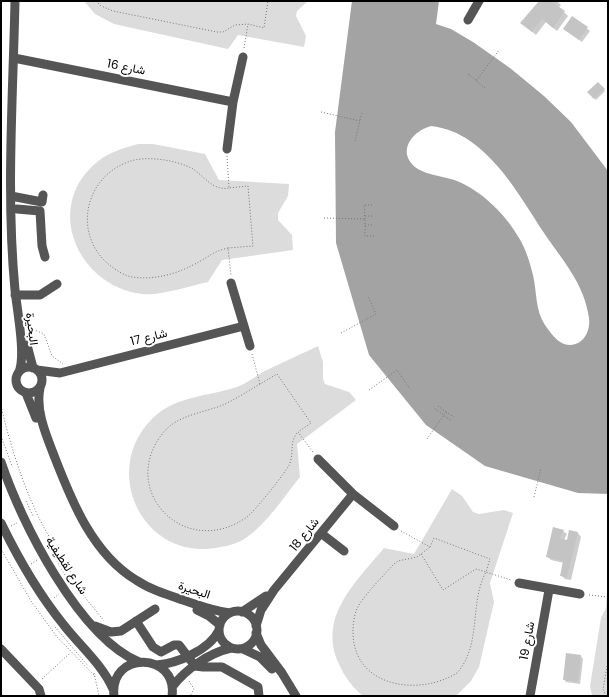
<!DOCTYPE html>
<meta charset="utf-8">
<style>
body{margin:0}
#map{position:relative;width:609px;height:697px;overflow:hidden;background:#fff;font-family:Poppins,sans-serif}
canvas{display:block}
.frame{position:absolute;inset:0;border:2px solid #000;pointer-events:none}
</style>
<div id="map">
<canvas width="609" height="697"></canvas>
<div class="frame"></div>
</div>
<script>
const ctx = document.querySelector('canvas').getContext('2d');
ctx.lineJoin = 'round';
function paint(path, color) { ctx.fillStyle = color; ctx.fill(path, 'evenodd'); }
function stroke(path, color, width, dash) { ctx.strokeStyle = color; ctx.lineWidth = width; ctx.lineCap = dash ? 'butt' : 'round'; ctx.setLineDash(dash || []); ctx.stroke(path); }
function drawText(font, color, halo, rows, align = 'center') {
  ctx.font = font + ' Poppins,Vazirmatn,sans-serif'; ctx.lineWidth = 4; ctx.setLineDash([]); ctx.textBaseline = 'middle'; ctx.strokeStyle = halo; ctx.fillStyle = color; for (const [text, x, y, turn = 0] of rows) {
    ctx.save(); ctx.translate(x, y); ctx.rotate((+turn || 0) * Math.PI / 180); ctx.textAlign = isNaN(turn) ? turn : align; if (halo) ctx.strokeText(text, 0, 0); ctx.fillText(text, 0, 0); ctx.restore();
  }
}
paint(new Path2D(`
 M84,1H308L297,11L296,16L306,36L304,47L238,35L228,49L114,24L95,14Z
 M138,144H153L205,154L219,180L289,184L288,196L278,213V220L292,235L293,250L222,260L208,282C189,286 161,296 142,294C77,286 43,206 97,162C109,152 124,148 138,144Z
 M318,346L323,362V379L325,384L349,392L356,400L297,444L300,477C284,497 267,523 246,538C238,543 229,546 220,547C144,564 97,469 155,416C177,396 210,396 237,387C248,383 258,374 269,369C285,361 302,354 318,346Z
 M452,489L462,496L473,512L479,514L504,510L513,513L490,583L494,602L479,667L471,681L456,696H363C353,688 344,676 339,664C317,617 356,582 384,548L414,554Z
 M608,574V696H592L590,686L601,618L606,608Z`), '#dcdcdc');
paint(new Path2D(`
 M352,1H439L436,24L451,29L473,42L510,68L544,96L571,122L608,171V494L578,493L485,466L426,425L369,355L336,243L335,132ZM431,126C446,128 457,132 470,141C502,163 523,201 544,233C563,261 584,283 589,318C591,333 581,349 564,344C556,341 550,332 545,325C535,310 537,292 533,275C530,263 526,249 519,238C506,215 482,191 457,181C444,176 421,175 412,164C398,148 415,130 431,126Z`), '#a3a3a3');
paint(new Path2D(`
 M540,1H557L561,5L559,7L568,16L557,31L546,22L536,35L525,26Z
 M573,17L590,31L582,42L567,31Z
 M598,83L605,91L596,100L589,92Z
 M563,531L567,534L564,540L567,541L578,533L581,537L571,580L565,579L561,575L564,563L551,560L548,557Z
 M581,656L583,659L580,684L566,682L564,679Z`), '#0003');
paint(new Path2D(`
 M539,1H557L555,4L565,11L553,28L542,19L532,32L520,23Z
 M572,16L588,27L579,40L563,29Z
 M598,82L605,89L594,99L587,92Z
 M553,527L564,530L560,538L567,540L569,530L578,532L567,577L560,576L563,561L546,557Z
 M566,653L581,655L578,682L563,680Z`), '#c4c4c4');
stroke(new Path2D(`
 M96,1L101,6L113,11L217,32H223L235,25L248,24
 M244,48L248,24L264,28L268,1
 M468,74L476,80
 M485,88L476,81L499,50
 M321,112L360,121L355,141
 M360,120L362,113
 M227,156L229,188L248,186L253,246L228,248L231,275
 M365,216H374
 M324,218L365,219V236H374
 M365,219L364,205H374
 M365,225H374
 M228,248C211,252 208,258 193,265C174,275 153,280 132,277C122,275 113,268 106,262C73,231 86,177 128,162C145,155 177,160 193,169C205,177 213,191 229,188
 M28,327L44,334L52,356L63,364
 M341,333L376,314L368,296
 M252,354L260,384L277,374L311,423L298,432L313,452
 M260,384C248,391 236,399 223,405C203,413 177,415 163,433C117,490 185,561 247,517C253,513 288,470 290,463C294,451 289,442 298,432
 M369,390L397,370L410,389
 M1,406C9,440 19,473 33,505C44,531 61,555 75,580L72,585
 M435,409L452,421
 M446,412L454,417
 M1,436L12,466
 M427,439L446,412L438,406
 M534,497L541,468
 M26,501L33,516
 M11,526L17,523
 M401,531L430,547L434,538L490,559L486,572L511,580
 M1,549L31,601L57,637L94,675
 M421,554L443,590L476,569L486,572C469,603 482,645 457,673C418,697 353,687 353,632C353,624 354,613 359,605C368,591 382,577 394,564L398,561L417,557L430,547
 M57,561L65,575
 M31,564L37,560
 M72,585L80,591L104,621
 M589,595L608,597
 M54,598L59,594
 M55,627L88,666
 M94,673L99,696
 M42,679L70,653
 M189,681L194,689L190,696
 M606,696L603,689L608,661`), '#777', 1, [1, 2]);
stroke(new Path2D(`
 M15,1C13,97 6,195 15,290C17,310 26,355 19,372
 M468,20L479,1
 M14,58L233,102
 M227,149L233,102L243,57
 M11,196L42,202L43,195
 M17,209L40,211L42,246L45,257
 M231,283L250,346
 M15,295H40L57,284
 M27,345L33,368
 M16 380a13 13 0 1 1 26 0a13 13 0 1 1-26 0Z
 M37,370L60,373L244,326
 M40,388C35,411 47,437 55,458C72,502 93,554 136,580C151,590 168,595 186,601C201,606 214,611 230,613
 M26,393L36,418
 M318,459L353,494L394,526
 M1,462C21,522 79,637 139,662
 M1,523C18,558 38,593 63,624C79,645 102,664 113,689
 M322,534L344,551
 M519,583L580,594
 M197,610L209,616L220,625
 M219 630a19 19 0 1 1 38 0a19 19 0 1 1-38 0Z
 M242,612L266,596
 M136,621L153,647L161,652L174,645H179L195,666
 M95,626L111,632L121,631L155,609
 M256,626L261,610L274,590L353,494
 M256,633L261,645L282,673L296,696
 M1,649L39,689L41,696
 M243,649L260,657L272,669
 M156,665C176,664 210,650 219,630
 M195,666L203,667H222L258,687L259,696
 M172,687C186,669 209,653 231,648
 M114,696C109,650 178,652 172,696
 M530,696L549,590`), '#555', 9);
drawText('12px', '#000', '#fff', [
 ["شارع 16",126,68,11],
 ["البحيرة",31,329,83],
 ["شارع 17",149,338,-14],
 ["شارع 18",305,535,-51],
 ["شارع لقطيفية",66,566,57],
 ["البحيرة",194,591,18],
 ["شارع 19",528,641,-80]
]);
</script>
